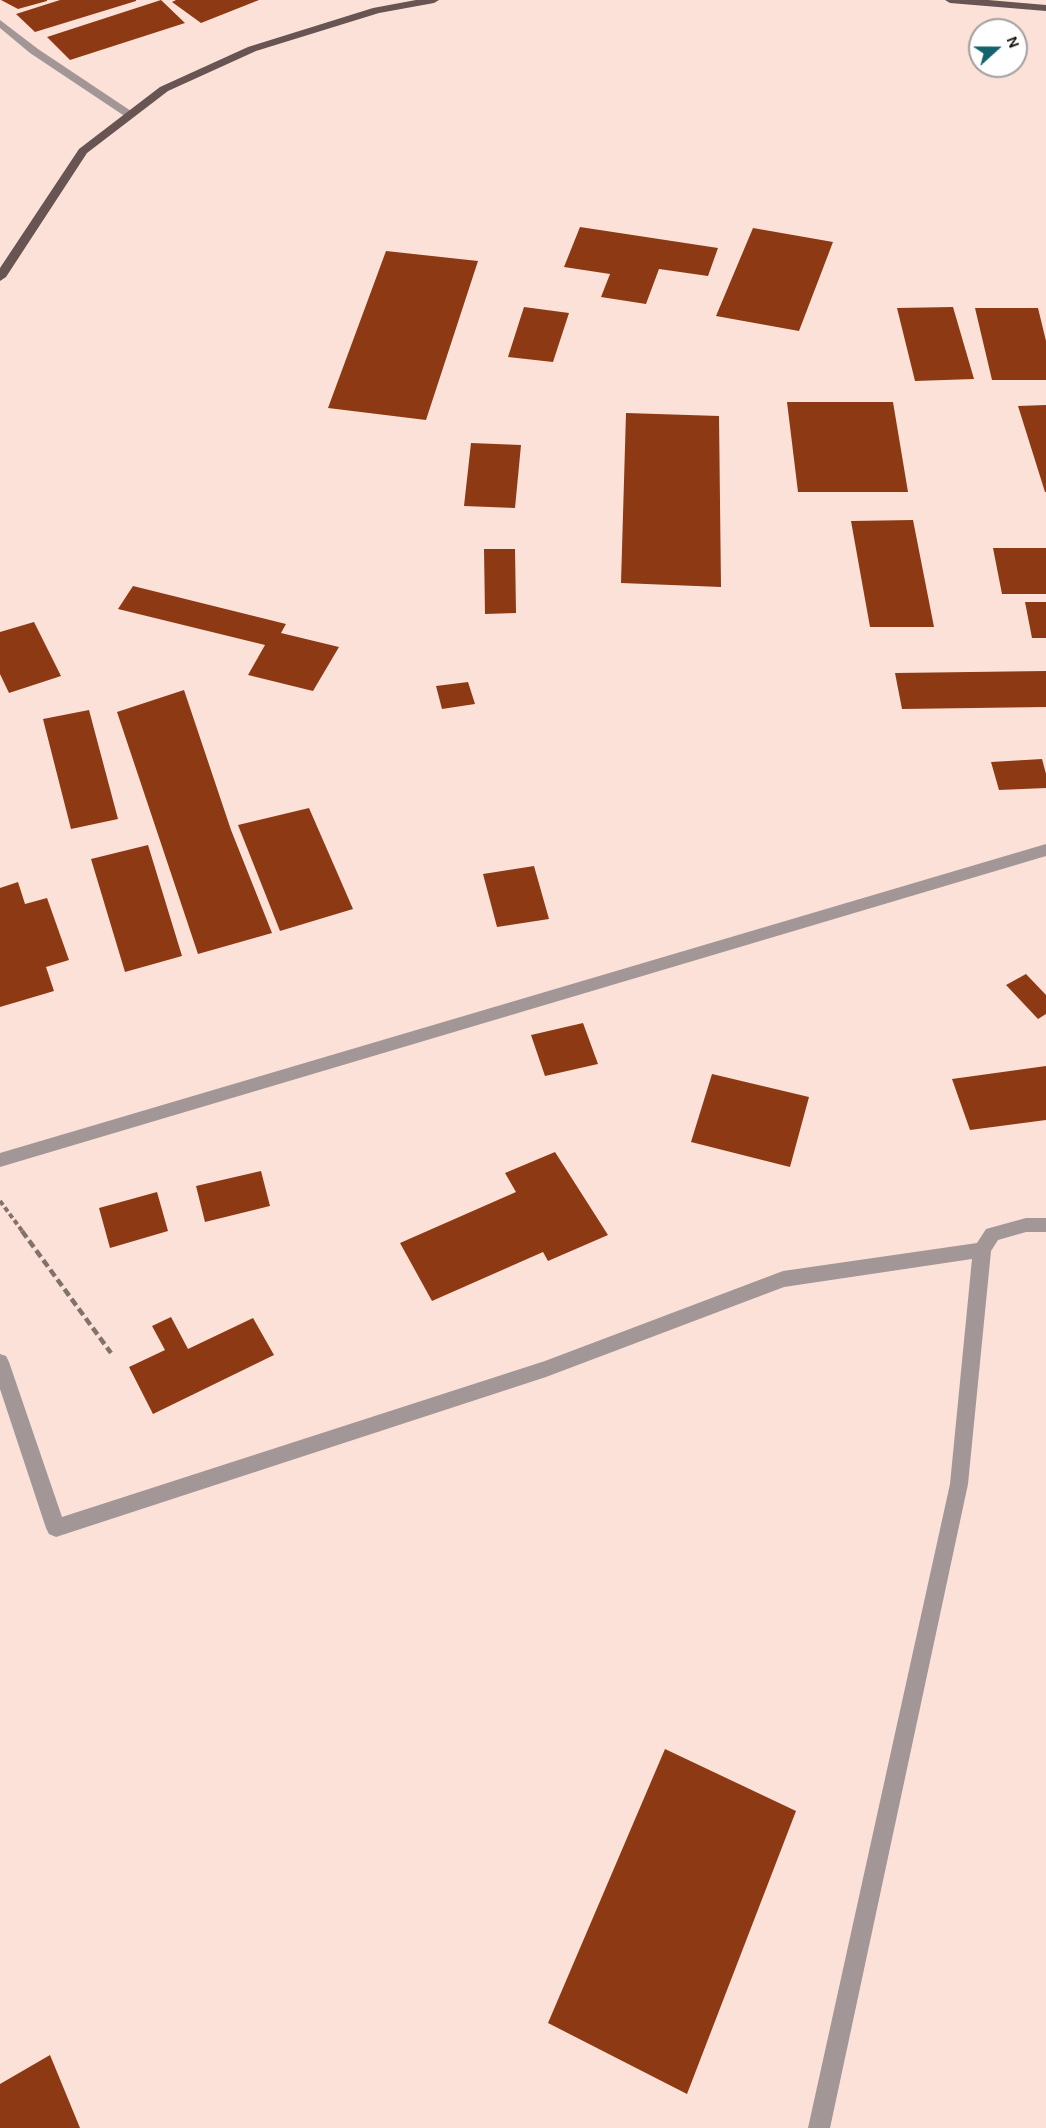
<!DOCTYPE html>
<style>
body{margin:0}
#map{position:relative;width:1046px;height:2128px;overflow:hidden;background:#fbe1d8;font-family:Karla,sans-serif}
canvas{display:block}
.north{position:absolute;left:968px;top:18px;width:60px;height:60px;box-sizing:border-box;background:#fff;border:2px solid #a39f9e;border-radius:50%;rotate:69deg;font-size:16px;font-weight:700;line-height:24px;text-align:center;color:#18100c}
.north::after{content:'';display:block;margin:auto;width:21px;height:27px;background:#14626b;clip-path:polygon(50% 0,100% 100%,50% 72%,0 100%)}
</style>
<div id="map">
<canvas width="1046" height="2128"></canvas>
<div class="north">N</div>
</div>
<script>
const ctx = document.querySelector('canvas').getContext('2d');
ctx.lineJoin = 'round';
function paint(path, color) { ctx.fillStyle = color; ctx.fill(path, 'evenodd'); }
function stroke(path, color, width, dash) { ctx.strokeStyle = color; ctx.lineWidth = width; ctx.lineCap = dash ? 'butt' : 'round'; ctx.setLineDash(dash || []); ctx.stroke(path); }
paint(new Path2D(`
 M1,0H47V1L18,9Z
 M60,0H136V1L35,32L16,14Z
 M161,0L185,23L70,60L47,37Z
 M176,0H259L201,23L172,2Z
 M580,227L718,248L708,276L659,269L646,304L601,297L610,274L564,267Z
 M753,228L833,242L799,331L716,316Z
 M386,251L478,261L426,420L328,408Z
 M524,307L569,313L553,362L508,357Z
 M953,307L974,379L915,381L897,308Z
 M975,308H1038L1046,341V380H992Z
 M787,402H893L908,492H798Z
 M1046,405V492H1045L1018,406Z
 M626,413L719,416L721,587L621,583Z
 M471,443L521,445L515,508L464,506Z
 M913,520L934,627H870L851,521Z
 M993,548H1046V594H1002Z
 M484,549H515L516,613L485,614Z
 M133,586L286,624L281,633L339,647L313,691L248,675L265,645L118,609Z
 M1025,602H1046V638H1032Z
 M34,622L61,676L9,693L0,674V632Z
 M1046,671V707L902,709L895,673Z
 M468,682L475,704L442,709L436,686Z
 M184,690L231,830L272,933L198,954L117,712Z
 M89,710L118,819L71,829L43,719Z
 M1042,759L1046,774V788L999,790L991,762Z
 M309,808L353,909L280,931L238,825Z
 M148,845L182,956L125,972L91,859Z
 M534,866L549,919L497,927L483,874Z
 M18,882L25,904L47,898L69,960L46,967L54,991L0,1007V888Z
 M1026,974L1046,995V1014L1038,1019L1006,985Z
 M583,1023L598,1064L545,1076L531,1035Z
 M1046,1066V1120L970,1130L952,1079Z
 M712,1074L809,1097L790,1167L691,1142Z
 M555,1152L608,1235L548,1261L543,1252L432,1301L400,1243L516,1192L505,1173Z
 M261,1171L270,1206L205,1222L196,1186Z
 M157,1192L168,1231L110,1248L99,1208Z
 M171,1317L188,1349L253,1318L274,1355L153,1414L129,1367L165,1350L152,1326Z
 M665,1749L796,1811L687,2094L548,2023Z
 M50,2055L80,2128H0V2084Z`), '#8d3a14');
stroke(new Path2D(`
 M0,1201L23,1232`), '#83726c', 4, [5, 3]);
stroke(new Path2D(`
 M22,1231L111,1353`), '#83726c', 4.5, [8, 4]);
paint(new Path2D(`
 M0,20L38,49L134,113V117H126L30,53L0,28Z
 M1046,844V856L0,1167V1153Z
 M1026,1218H1046V1232H1026L998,1240L991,1251L968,1484L830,2128H808L950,1484L972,1259L784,1287L546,1377L56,1537L49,1534L46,1528L0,1389V1354L6,1356L9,1362L62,1517L545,1361L783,1271L977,1243L986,1229Z`), '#a29696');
paint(new Path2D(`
 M416,0H439L434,3L379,13L256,51L168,91L87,153L6,277L0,281V268L79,149L160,87L248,47L373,8Z
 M945,0H988L1046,5V11L950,3Z`), '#675453');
</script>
